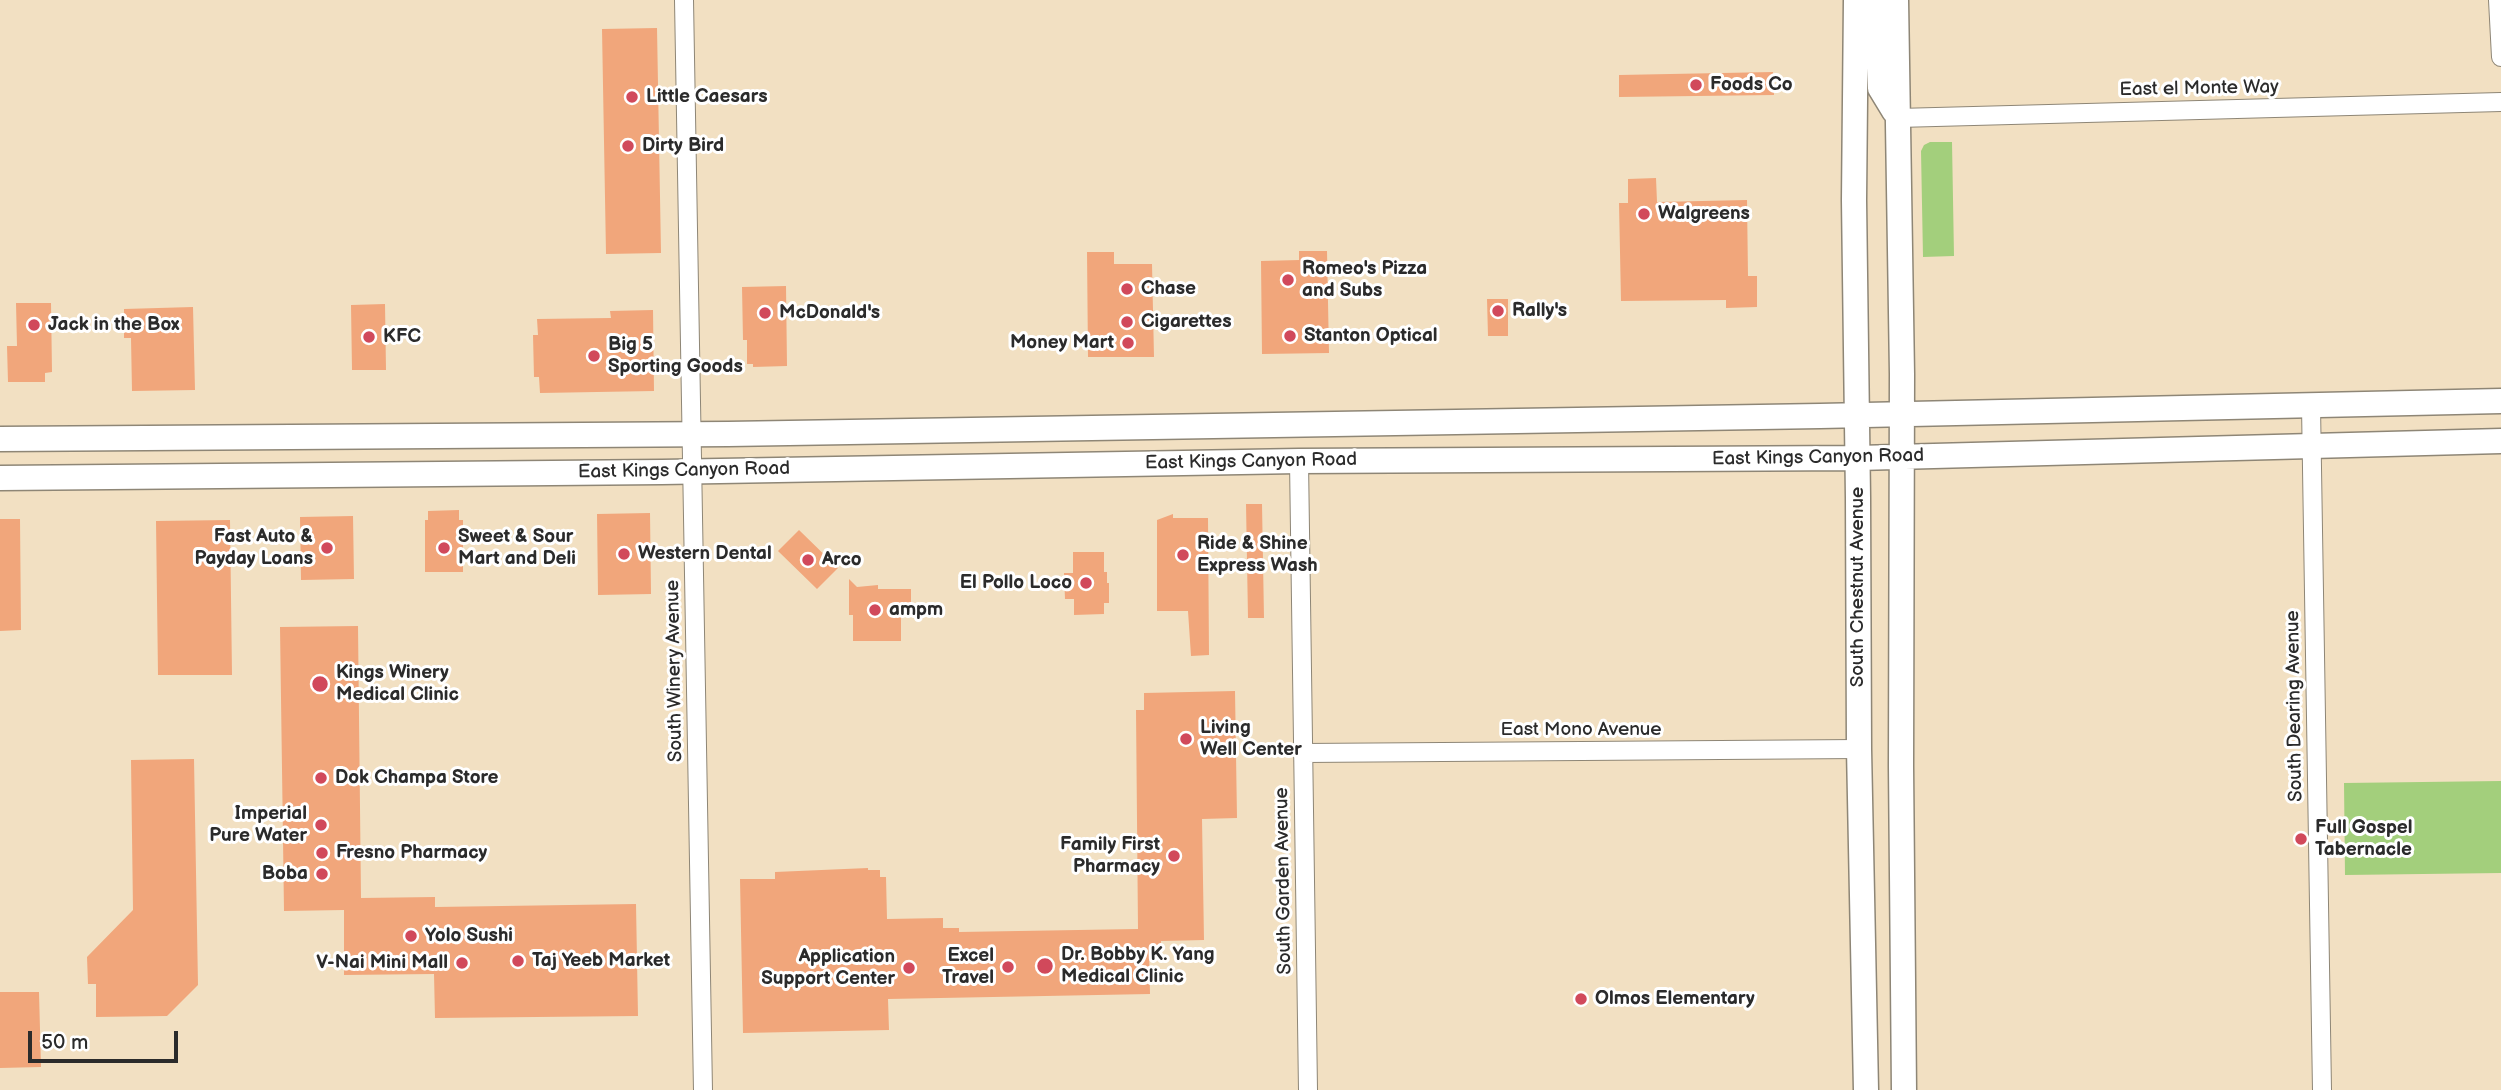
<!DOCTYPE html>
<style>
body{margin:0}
#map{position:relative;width:2501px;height:1090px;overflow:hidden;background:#f2e0c2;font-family:"Balsamiq Sans",sans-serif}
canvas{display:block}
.scale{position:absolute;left:28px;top:1031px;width:150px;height:32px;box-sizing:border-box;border:4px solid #2b2b2b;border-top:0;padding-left:9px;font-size:21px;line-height:24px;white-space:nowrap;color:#2b2b2b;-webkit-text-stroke:5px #fff;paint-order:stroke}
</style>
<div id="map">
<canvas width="2501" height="1090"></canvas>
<div class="scale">50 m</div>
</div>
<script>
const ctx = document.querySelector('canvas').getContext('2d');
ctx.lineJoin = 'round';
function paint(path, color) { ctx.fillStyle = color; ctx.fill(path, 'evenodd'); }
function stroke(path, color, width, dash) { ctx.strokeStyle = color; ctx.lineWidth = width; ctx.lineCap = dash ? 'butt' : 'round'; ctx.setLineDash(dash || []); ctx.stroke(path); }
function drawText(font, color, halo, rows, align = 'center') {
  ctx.font = font + ' "Balsamiq Sans",sans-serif'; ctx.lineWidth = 6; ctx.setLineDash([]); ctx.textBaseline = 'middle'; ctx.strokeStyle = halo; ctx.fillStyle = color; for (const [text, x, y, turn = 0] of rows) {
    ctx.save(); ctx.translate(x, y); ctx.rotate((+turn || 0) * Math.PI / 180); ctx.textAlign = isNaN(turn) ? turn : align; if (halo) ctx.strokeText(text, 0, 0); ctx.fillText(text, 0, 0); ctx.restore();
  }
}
paint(new Path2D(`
 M1930,142H1952L1954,256L1923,257L1921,151L1924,145Z
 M2501,781V873L2345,875L2344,783Z`), '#a3cf7c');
paint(new Path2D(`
 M657,28L661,253L606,254L602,29Z
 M1773,72L1774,95L1619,97V75Z
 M1656,178L1657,202L1747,200L1748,276H1757V307L1726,308V300L1621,301L1619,203H1628V179Z
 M1299,251H1327L1329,353L1262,354L1261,261L1299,260Z
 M1087,252H1114V264H1152L1154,357H1088Z
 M786,286L787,366L753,367V364H747V340H743L742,287Z
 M1487,299H1508V336H1488Z
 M16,303H51L52,372L45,373V382H8L7,346H17Z
 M385,304L386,370H352L351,305Z
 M193,307L195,390L132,391L131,338H124V309Z
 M653,310L654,391L540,393L539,377H534L533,335H538L537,319L611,318L610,311Z
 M1246,504H1262L1264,618H1248Z
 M459,510V520H463V572H425V520H428V511Z
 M650,513L651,594L598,595L597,514Z
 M1173,514V518H1208L1209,655L1191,656L1188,611H1157V520Z
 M353,516L354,579L301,580L300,517Z
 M0,519H20L21,630L0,631Z
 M230,520L232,675H158L156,521Z
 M799,530L838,568L817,589L778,551Z
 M1073,552H1104V572H1107V583H1109V603H1104V614L1074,615V599H1065L1064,573H1073Z
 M849,579L857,587L878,585V589H911V605H901V641H853V615H849Z
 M358,626L361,898L435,897V907L636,904L638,1016L435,1018L434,974L344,975V910L284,911L280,627Z
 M1235,691L1237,818L1202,819L1204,940L1161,941V949H1149L1150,994L888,999L889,1030L743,1033L740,879H775V872L868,868V870H880V877H886L887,919L943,918V928H959V932L1138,929L1136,710H1144V693Z
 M194,759L198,985L167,1016L96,1017V984H88L87,957L133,910L131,760Z
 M0,992H39L41,1067L0,1068Z`), '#f1a67b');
const minor = new Path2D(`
 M684,0L703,1090
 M2498,0L2501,57
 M1898,118L2501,102
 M2311,406L2322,1090
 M1299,461L1308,1090
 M1304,753L1859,749`);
const secondary = new Path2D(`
 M1856,0L1854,200L1858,498L1859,749L1866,1090
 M1877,0L1880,88L1894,111
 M1896,0L1902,374L1901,766L1904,1090
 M0,439L728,434L1820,416L2501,401
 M0,478L662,472L1299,461L1858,458L2501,441`);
stroke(minor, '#8e8676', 20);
stroke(secondary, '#8e8676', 27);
stroke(minor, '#fff', 18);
stroke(secondary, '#fff', 24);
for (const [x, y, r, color] of [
 [1696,85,7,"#d1495b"],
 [632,97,7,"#d1495b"],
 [628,146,7,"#d1495b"],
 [1644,214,7,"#d1495b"],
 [1288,280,7,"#d1495b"],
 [1127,289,7,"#d1495b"],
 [1498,311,7,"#d1495b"],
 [765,313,7,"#d1495b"],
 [1127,322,7,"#d1495b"],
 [34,325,7,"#d1495b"],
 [1290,336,7,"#d1495b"],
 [369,337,7,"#d1495b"],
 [1128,343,7,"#d1495b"],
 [594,356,7,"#d1495b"],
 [327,548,7,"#d1495b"],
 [444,548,7,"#d1495b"],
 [624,554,7,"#d1495b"],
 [1183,555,7,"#d1495b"],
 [808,560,7,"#d1495b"],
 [1086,583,7,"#d1495b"],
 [875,610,7,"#d1495b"],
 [320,684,9,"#d1495b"],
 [1186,739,7,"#d1495b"],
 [321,778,7,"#d1495b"],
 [321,825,7,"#d1495b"],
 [2301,839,7,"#d1495b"],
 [322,853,7,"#d1495b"],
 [1174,856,7,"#d1495b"],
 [322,874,7,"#d1495b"],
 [411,936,7,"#d1495b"],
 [518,961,7,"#d1495b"],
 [462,963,7,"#d1495b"],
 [1045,966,9,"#d1495b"],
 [1008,967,7,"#d1495b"],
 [909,968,7,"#d1495b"],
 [1581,999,7,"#d1495b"]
]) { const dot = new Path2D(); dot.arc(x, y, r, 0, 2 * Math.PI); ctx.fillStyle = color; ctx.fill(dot); stroke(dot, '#fff', 2.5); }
drawText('bold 19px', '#2b2b2b', '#fff', [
 ["Foods Co",1710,85],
 ["Little Caesars",646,97],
 ["Dirty Bird",642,146],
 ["Walgreens",1658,214],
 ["Romeo's Pizza",1302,269],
 ["and Subs",1302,291],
 ["Chase",1141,289],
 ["Rally's",1512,311],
 ["McDonald's",779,313],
 ["Cigarettes",1141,322],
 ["Jack in the Box",48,325],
 ["Stanton Optical",1304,336],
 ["KFC",383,337],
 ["Money Mart",1114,343,"right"],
 ["Big 5",608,345],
 ["Sporting Goods",608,367],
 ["Fast Auto &",313,537,"right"],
 ["Payday Loans",313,559,"right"],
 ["Sweet & Sour",458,537],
 ["Mart and Deli",458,559],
 ["Ride & Shine",1197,544],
 ["Express Wash",1197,566],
 ["Western Dental",638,554],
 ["Arco",822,560],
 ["El Pollo Loco",1072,583,"right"],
 ["ampm",889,610],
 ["Kings Winery",336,673],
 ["Medical Clinic",336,695],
 ["Living",1200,728],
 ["Well Center",1200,750],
 ["Dok Champa Store",335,778],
 ["Imperial",307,814,"right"],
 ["Pure Water",307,836,"right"],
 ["Full Gospel",2315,828],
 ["Tabernacle",2315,850],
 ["Family First",1160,845,"right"],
 ["Pharmacy",1160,867,"right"],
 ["Fresno Pharmacy",336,853],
 ["Boba",308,874,"right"],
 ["Yolo Sushi",425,936],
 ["Dr. Bobby K. Yang",1061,955],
 ["Medical Clinic",1061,977],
 ["Excel",994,956,"right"],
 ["Travel",994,978,"right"],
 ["Application",895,957,"right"],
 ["Support Center",895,979,"right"],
 ["Taj Yeeb Market",532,961],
 ["V-Nai Mini Mall",448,963,"right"],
 ["Olmos Elementary",1595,999]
], 'left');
drawText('19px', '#2b2b2b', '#fff', [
 ["East el Monte Way",2199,89,-1],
 ["East Kings Canyon Road",1818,458,-1],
 ["East Kings Canyon Road",1251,462,-1],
 ["East Kings Canyon Road",684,471,-1],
 ["South Chestnut Avenue",1858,587,-90],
 ["South Winery Avenue",675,671,-91],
 ["South Dearing Avenue",2295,706,-91],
 ["East Mono Avenue",1581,730],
 ["South Garden Avenue",1284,881,-91]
]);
</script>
